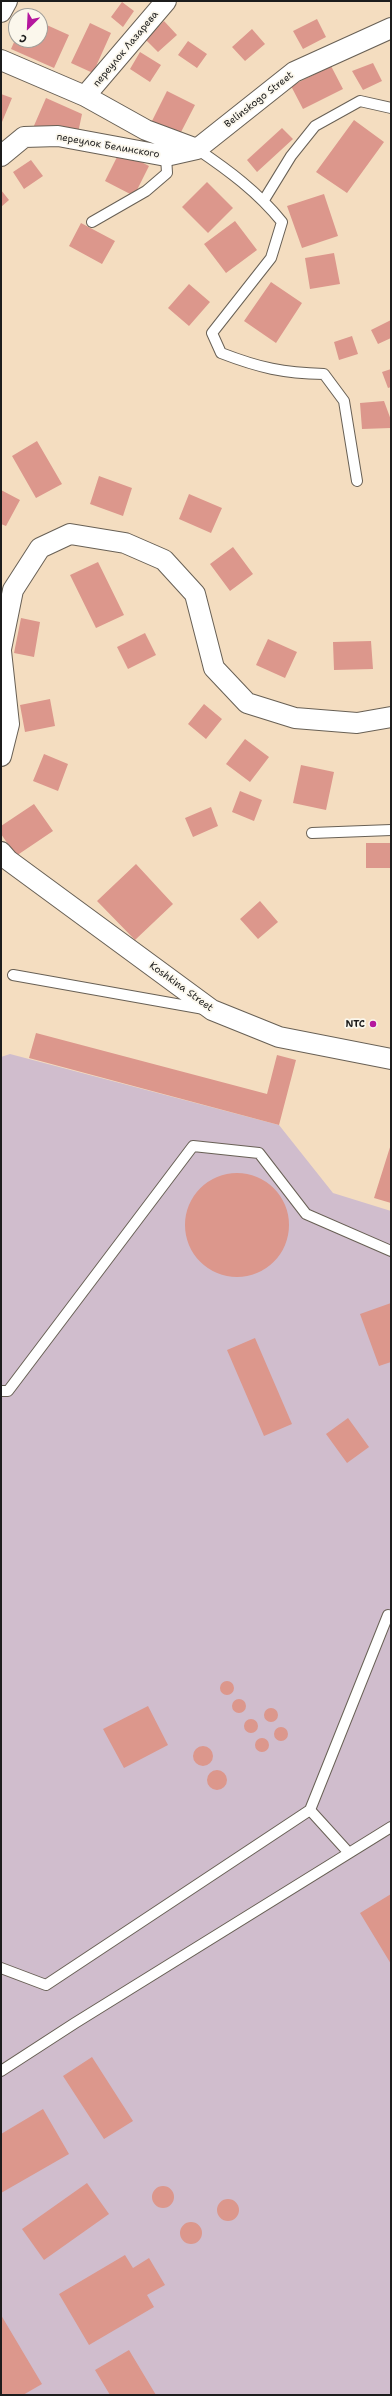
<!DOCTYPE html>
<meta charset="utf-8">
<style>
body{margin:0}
#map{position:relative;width:392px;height:2396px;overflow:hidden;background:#f4ddc0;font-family:"Shantell Sans",sans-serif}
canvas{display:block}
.frame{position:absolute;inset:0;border:2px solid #1c1c1c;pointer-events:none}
.north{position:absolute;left:8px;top:8px;width:40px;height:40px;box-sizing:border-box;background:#fbf7ec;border:1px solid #a29f99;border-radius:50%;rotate:204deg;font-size:11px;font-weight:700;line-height:16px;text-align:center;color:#1c1c1c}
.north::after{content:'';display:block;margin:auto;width:14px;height:18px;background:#b5179e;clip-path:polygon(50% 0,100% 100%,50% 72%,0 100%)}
</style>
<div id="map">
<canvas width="392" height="2396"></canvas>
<div class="frame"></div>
<div class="north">С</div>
</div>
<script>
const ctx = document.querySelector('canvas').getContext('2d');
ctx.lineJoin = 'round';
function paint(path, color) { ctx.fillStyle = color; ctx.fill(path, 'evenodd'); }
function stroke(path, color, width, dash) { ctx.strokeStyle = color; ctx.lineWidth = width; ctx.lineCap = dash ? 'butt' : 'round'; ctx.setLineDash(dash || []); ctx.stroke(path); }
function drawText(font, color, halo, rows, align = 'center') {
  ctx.font = font + ' "Shantell Sans",sans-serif'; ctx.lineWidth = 3.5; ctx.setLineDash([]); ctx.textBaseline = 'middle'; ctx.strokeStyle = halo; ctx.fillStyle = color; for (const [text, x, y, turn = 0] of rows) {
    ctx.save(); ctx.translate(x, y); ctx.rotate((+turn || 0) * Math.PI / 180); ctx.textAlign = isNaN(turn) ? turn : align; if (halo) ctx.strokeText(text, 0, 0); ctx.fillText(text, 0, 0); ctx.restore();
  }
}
paint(new Path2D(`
 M10,1054L279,1125L333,1193L391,1211V2395H1V1057Z`), '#d0bdcd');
paint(new Path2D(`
 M122,2L134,11L123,27L111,17Z
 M317,19L326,37L303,49L293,31Z
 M164,21L177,35L158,52L145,39Z
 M40,22L69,35L54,68L11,49L15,40H40Z
 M90,23L111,33L93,73L71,63Z
 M252,29L265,44L245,61L232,47Z
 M188,41L207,54L197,68L178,55Z
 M140,52L161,65L150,82L130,69Z
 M373,63L382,81L363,90L352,71Z
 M331,66L343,89L303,109L291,86Z
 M167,91L195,105L180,134L152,121Z
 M1,94L12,98L2,122L1,121Z
 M46,98L82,114L78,133L33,128Z
 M354,120L384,142L347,193L316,172Z
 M282,128L293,139L257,172L247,160Z
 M120,151L149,166L134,196L105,181Z
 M31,160L43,176L24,189L13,172Z
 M207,182L233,208L208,233L182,207Z
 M1,190L9,200L1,207Z
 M324,194L338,236L302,248L287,206Z
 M235,221L257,250L226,273L204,244Z
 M81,223L115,241L102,264L69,246Z
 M334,253L340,284L310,289L305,258Z
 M271,282L302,303L276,343L244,321Z
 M189,284L210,302L189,326L168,308Z
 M391,320V338L378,344L371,330Z
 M352,336L358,354L339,360L334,342Z
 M391,369V387L388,388L382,372Z
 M384,401L391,420V428L362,429L360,403Z
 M37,441L62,484L36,498L12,456Z
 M99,476L132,488L123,516L90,504Z
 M1,490L20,500L6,526L1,524Z
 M189,494L222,508L211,533L179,519Z
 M233,547L253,574L230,591L210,564Z
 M98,562L124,615L96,628L70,575Z
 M21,618L40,622L34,657L14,653Z
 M145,633L156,655L128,669L117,647Z
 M268,639L297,652L285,678L256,665Z
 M371,641L373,669L334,670L333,642Z
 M50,699L55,726L25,732L20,705Z
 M204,704L222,719L206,739L188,724Z
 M245,739L269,757L250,782L226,764Z
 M44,754L68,764L58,791L33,781Z
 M301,765L334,772L326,810L293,803Z
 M240,791L262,800L254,821L232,812Z
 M34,804L53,831L16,856L1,834V826Z
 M211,807L218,826L193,837L185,818Z
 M366,843H391V868H366Z
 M136,864L173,904L135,940L97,901Z
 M260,901L278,922L258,939L240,919Z
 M36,1033L267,1094L277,1055L296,1060L279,1125L29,1058Z
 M391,1144V1203L374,1198Z
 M185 1225a52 52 0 1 1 104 0a52 52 0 1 1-104 0Z
 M391,1303V1362L379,1366L360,1314Z
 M255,1338L292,1424L264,1436L227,1350Z
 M348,1418L369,1447L347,1463L326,1434Z
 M220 1688a7 7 0 1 1 14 0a7 7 0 1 1-14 0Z
 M232 1706a7 7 0 1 1 14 0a7 7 0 1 1-14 0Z
 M148,1706L168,1745L124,1768L103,1729Z
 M264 1715a7 7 0 1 1 14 0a7 7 0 1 1-14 0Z
 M244 1726a7 7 0 1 1 14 0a7 7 0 1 1-14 0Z
 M274 1734a7 7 0 1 1 14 0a7 7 0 1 1-14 0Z
 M255 1745a7 7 0 1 1 14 0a7 7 0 1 1-14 0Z
 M193 1756a10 10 0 1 1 20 0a10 10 0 1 1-20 0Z
 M207 1780a10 10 0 1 1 20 0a10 10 0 1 1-20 0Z
 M391,1894V1964L360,1913Z
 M92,2057L133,2121L104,2139L63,2076Z
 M43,2109L69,2154L1,2193V2134Z
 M87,2183L109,2214L44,2260L22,2229Z
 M152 2197a11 11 0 1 1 22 0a11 11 0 1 1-22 0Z
 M217 2210a11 11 0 1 1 22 0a11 11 0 1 1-22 0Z
 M180 2233a11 11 0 1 1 22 0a11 11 0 1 1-22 0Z
 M125,2255L133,2268L149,2258L165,2285L147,2295L154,2307L89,2345L59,2294Z
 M1,2315L42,2384L23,2395H1Z
 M129,2350L156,2395H110L95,2370Z`), '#dc978c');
const service = new Path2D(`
 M197,149C228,170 258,192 282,222L271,258L212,333L221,353C260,368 283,373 324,374L344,401L357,481
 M264,200L291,156L315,126L360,101L391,108
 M92,222L146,191L167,173L166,156
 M312,833L391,830
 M13,975L204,1009
 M1,1391H8L193,1146L259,1153L306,1214L391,1251
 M349,1853L310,1810L388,1615
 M1,1968L46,1985L310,1810
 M1,2071L75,2023L391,1827`);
const minor = new Path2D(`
 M1,12L7,1
 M1,60L85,96L146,130L197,149
 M85,96L166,1
 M1,156L24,137L58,136L166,156L197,149L294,72L391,28
 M1,649L13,590L40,548L70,534L125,543L164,560L195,594L214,668L247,703L295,718L357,723L391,717
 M1,651L9,724L1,756
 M1,852L8,860L212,1010L279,1037L391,1059`);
stroke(service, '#686055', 12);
stroke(minor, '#686055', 22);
stroke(service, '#fff', 10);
stroke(minor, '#fff', 20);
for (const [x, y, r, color] of [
 [373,1024,4,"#b5179e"]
]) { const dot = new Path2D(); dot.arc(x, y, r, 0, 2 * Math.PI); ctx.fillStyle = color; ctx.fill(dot); stroke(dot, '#fbf7ec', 1.5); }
drawText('10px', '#1c1c1c', '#fbf7ec', [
 ["переулок Лазарева",126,49,-50],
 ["Belinskogo Street",259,100,-38],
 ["переулок Белинского",108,146,10],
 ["Koshkina Street",181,987,36]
]);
drawText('bold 10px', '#1c1c1c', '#fbf7ec', [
 ["NTC",365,1024]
], 'right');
</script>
